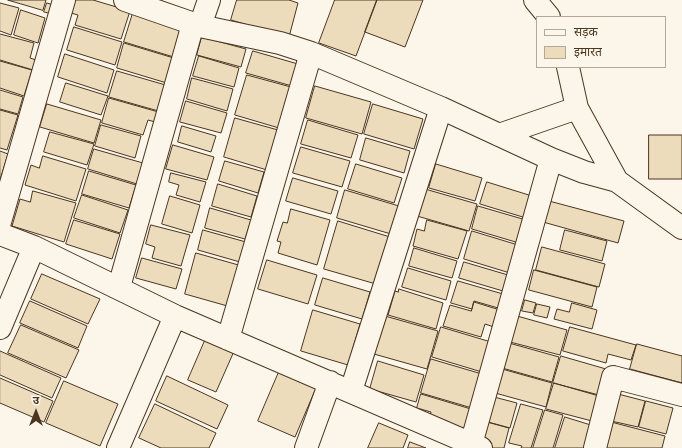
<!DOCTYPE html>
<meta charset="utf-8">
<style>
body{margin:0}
#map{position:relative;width:682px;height:448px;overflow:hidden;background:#fbf6e9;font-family:Lora,"Noto Sans Devanagari",serif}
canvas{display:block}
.legend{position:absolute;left:536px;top:16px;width:130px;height:52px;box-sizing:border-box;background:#fbf6e9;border:1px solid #b4a999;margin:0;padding:5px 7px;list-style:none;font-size:12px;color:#4a3520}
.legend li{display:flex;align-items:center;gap:8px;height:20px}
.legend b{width:20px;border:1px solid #b4a999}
.north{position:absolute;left:16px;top:392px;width:40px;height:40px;-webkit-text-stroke:3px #fbf6e9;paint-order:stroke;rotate:0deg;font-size:11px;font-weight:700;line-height:16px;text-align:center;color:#4a3520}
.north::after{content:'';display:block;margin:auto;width:14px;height:18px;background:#4a3520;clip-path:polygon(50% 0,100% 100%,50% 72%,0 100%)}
</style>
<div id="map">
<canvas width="682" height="448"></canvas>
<ul class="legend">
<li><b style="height:5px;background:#fbf6e9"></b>सड़क</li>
<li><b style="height:11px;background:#ecdcbc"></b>इमारत</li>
</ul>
<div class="north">उ</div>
</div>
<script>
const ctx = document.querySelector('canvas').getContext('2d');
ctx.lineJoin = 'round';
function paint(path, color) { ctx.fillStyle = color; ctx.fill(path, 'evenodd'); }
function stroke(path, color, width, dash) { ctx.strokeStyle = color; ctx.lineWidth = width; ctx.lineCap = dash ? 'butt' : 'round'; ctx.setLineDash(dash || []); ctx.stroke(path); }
const building = new Path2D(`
 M8,0H46L43,10Z
 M67,0H93L130,11L121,39L75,25L78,15L64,11Z
 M237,0H289L298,3L289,37L231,20Z
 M335,0H377L356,56L319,43Z
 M377,0H423L405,47L365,32Z
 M0,3L19,8L11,35L0,31Z
 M47,3L60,7L57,15L44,12Z
 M21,10L45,18L38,43L14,35Z
 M133,13L186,30L177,58L124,42Z
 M74,27L122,42L115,65L67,50Z
 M0,34L34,43L30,58L36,60L33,70L0,60Z
 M202,37L246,49L241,67L197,55Z
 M124,43L177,59L170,84L117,68Z
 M253,51L298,64L292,86L246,73Z
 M65,54L114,70L107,93L58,77Z
 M199,56L239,68L234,87L193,76Z
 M0,61L32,70L24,96L0,88Z
 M117,71L169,86L162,112L109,97Z
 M247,75L291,87L279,128L235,115Z
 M192,78L233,89L227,111L187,99Z
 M66,83L108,96L101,115L60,102Z
 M315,86L371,102L362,134L306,118Z
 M0,90L23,97L18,114L0,109Z
 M109,98L162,113L159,123L148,120L143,135L102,123Z
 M186,101L227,113L221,133L180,122Z
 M47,104L101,120L94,143L40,127Z
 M373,104L423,119L414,149L364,134Z
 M0,110L18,115L7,150L0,148Z
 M235,118L278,130L267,170L224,157Z
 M308,120L358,135L351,158L301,144Z
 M101,125L141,136L135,158L95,146Z
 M182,126L216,136L211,152L178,142Z
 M50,132L94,144L87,165L44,152Z
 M649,135H682V179H649Z
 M366,138L410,151L404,173L360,160Z
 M173,145L214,157L207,180L166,169Z
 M301,147L350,161L342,187L293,173Z
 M94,149L143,163L137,184L88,169Z
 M0,151L8,154L0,180Z
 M43,156L86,169L76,201L25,185L31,165L39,168Z
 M225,161L264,172L258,193L219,181Z
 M356,164L402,178L394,203L348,189Z
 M436,164L482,178L475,201L429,188Z
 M89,171L136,185L129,208L82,194Z
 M171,173L206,182L200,202L176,195L179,185L169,182Z
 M293,178L338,191L331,214L286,201Z
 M487,182L532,196L526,218L480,204Z
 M218,184L257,196L251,217L212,206Z
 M425,189L477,204L469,231L417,216Z
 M345,190L399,206L391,234L337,218Z
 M33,191L76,203L64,242L12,226L20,199L30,202Z
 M82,195L128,210L120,233L74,218Z
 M170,196L200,205L192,233L162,224Z
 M549,201L624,221L618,243L543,222Z
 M478,206L526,220L519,243L472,229Z
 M210,208L251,220L245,239L205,228Z
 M291,209L330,220L317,265L278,253L281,242L277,241L283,222L287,223Z
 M74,220L120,234L112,259L66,244Z
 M427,220L467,231L458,259L413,246L417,229L424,231Z
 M338,221L390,237L376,284L324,269Z
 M151,225L190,235L181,266L152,258L155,247L146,244Z
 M203,230L246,242L240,262L198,250Z
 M565,230L607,241L602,261L560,250Z
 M472,231L518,245L510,273L464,259Z
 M542,247L605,264L599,287L536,270Z
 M414,248L457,261L452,278L409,266Z
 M196,253L242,266L231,307L185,294Z
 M142,258L182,269L176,289L136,278Z
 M267,260L317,275L308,304L258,289Z
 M464,262L508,275L503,291L459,278Z
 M408,268L451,281L446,300L402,287Z
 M534,270L597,287L592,307L529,290Z
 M42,274L100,299L88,324L31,299Z
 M323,278L370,292L362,319L315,305Z
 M458,281L503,294L498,308L474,301L472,309L451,303Z
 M399,289L443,303L436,329L388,315L395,291L398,292Z
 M525,300L536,303L533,313L522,311Z
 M30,301L87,326L78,348L20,323Z
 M474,302L500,310L494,327L485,324L481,337L443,326L450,305L471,311Z
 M572,303L597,310L592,329L554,319L557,309L569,312Z
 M537,304L550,307L547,318L534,315Z
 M313,310L360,324L348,365L301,351Z
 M385,316L438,331L427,369L374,354Z
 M517,316L567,330L560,355L510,342Z
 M21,325L79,350L66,378L8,353Z
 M441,327L491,342L482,372L432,357Z
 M570,327L636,345L631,360L608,354L606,363L563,351Z
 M207,336L235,349L216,392L188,380Z
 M509,343L559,357L552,382L502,368Z
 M637,344L682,356V383L630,369Z
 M0,351L61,378L52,398L0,375Z
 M561,356L606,369L599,395L553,383Z
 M431,359L482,374L472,408L421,393Z
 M378,361L424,375L416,402L370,389Z
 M502,369L552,383L546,407L495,393Z
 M279,372L316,388L295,437L258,421Z
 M167,376L228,405L217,429L156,401Z
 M0,378L53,401L44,422L0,403Z
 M64,381L118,404L100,446L46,423Z
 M554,383L599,396L592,421L546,409Z
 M421,394L471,409L464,433L428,423L431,412L417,408Z
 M618,394L645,401L638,427L611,421Z
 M494,397L517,403L510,428L488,422Z
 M646,401L673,408L666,434L639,427Z
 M155,404L216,433L209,448H161L139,438Z
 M521,404L543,410L531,448H521L522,446L509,443Z
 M545,410L563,415L553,448H533Z
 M565,417L594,426L587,448H555Z
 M487,422L509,428L504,448H492L481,445Z
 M611,422L665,436L662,448H604Z
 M379,423L408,435L403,448H368Z
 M410,442L426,448H408Z`);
paint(building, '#ecdcbc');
stroke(building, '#4a3520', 1);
const street = new Path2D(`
 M125,0L200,26L280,43L311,53L441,108L551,159L584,172L617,181L682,228
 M535,0L549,17
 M200,26L209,0
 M568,67L577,108L617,181
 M499,135L577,108
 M0,222L64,0
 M0,234L34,247L175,316L481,448
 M119,287L193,24
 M0,328L34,247
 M228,339L311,53
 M351,391L441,108
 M118,448L175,316
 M306,448L330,382
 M470,448L551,159
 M595,448L613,377L682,395`);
stroke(street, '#4a3520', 24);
stroke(street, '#fbf6e9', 22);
</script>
